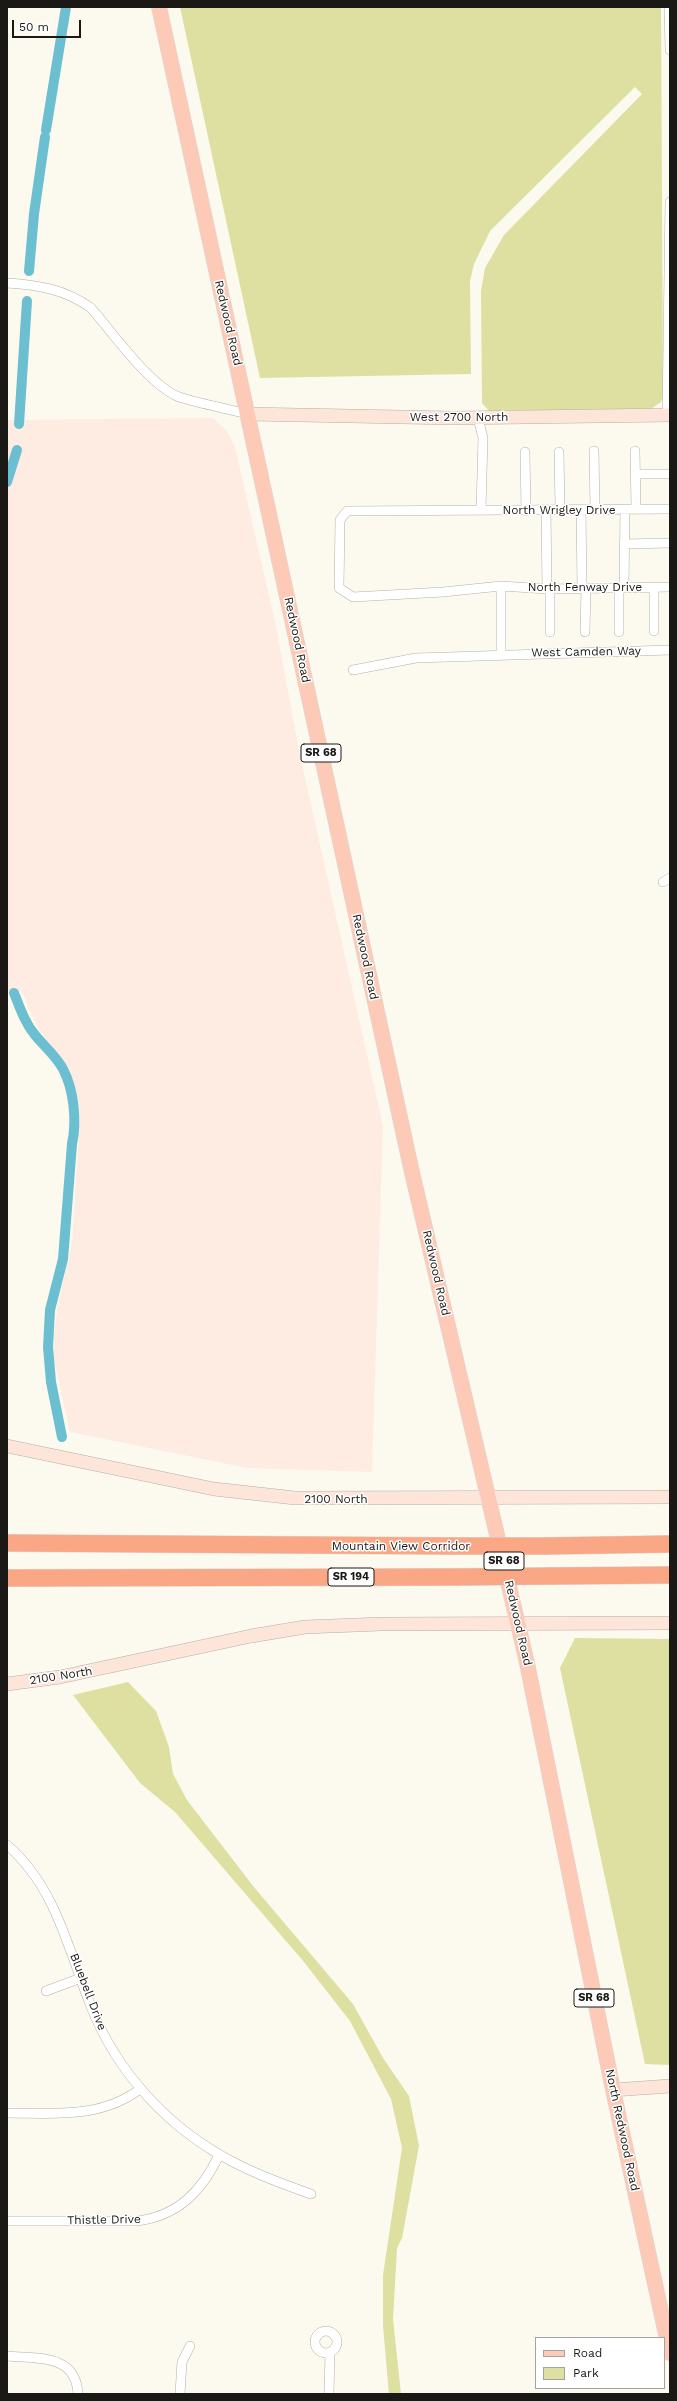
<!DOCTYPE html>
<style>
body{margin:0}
#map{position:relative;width:677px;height:2401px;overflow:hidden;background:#fcfaef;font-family:"Work Sans",sans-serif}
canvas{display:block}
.frame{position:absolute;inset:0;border:8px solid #1a1916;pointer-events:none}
.legend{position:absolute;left:535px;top:2337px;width:130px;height:52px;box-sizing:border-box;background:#fff;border:1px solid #a3a3a2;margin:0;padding:5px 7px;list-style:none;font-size:12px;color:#1a1916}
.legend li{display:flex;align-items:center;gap:8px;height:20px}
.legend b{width:20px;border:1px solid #a3a3a2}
.scale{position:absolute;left:12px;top:20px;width:69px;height:18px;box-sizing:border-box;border:2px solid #1a1916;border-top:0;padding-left:5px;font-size:12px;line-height:14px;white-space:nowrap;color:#1a1916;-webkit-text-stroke:3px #fff;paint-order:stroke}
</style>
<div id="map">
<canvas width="677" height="2401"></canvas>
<div class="frame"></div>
<ul class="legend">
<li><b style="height:5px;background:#fccab6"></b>Road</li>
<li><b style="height:11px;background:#dde0a1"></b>Park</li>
</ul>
<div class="scale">50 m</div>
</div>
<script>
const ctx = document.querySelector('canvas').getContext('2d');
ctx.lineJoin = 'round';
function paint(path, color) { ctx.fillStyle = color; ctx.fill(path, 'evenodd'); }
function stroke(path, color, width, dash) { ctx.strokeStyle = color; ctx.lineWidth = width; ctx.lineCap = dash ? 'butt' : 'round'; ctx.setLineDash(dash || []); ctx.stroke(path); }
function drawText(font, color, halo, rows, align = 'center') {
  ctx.font = font + ' "Work Sans",sans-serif'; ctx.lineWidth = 3; ctx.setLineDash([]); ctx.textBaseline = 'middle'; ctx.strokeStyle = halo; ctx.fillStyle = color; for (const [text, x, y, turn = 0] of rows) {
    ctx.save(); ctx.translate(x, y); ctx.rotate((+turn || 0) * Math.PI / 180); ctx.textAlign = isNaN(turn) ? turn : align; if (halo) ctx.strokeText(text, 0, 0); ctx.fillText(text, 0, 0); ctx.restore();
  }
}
paint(new Path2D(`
 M213,418L227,431L235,447L276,626L299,751L383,1126L372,1472L247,1468L70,1432L54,1360V1333L58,1305L72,1242L80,1116L78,1098L69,1071L37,1026L22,992L7,991V420Z`), '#feece2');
paint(new Path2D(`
 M180,7H661L663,396L661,402L651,409L489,411L482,403L481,291L485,268L504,235L642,94L635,87L490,231L474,264L470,281L471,374L260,378Z
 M575,1638L670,1639V2065L645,2064L560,1668Z
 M128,1682L156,1711L169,1747L173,1774L187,1800L253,1886L353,2004L383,2058L409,2096L419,2146L402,2238L397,2248L393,2319L401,2394H389L383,2326V2275L402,2148L391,2099L350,2021L304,1962L175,1812L140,1783L73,1695Z`), '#dde0a1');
stroke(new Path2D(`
 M46,130L66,7
 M29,271L34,214L45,137
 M19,424L27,301
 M7,482L17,450
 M14,993C20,1008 25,1023 35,1035C44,1046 56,1056 63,1069C74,1090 77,1121 72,1144L63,1259L50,1310L48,1347L51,1382L62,1437`), '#6bbfd0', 10);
const street = new Path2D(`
 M669,7L670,50
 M7,283C38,285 65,289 91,308C113,333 149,385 179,397C201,404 225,408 248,414
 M667,415L670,202
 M478,418L483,438L481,509
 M594,451L595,510
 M635,451L636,509
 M525,452L526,511
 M559,452L560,510
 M636,474H670
 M670,509L347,511L340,520L339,588L353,597L443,592L501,586L547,589L670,587
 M546,510L547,589
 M581,510L582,588
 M624,544L670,543
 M501,586V654
 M654,587V631
 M619,588V632
 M624,588L625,510
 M550,632V588
 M585,632L586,588
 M353,670L416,658L670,650
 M663,882L670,878
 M7,1845C55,1886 68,1948 90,2004C116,2072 169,2129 233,2162C258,2175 285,2185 311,2194
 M46,1991L81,1978
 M7,2113C54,2113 100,2119 140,2089
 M7,2221H137C178,2216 202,2191 219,2155
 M315 2342a11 11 0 1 1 22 0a11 11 0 1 1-22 0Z
 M7,2356C36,2359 76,2353 78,2394
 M180,2394L182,2362L190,2346
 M329,2394L330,2352`);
const secondary = new Path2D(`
 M248,414L453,418L670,415
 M7,1446L214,1489L295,1498L670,1497
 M7,1684L60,1677L251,1636L305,1627L381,1624L670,1623
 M613,2090L670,2086`);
const primary = new Path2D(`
 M159,7L411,1168L527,1663L613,2090L670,2353`);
const highway = new Path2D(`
 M7,1543L452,1546
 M545,1546L670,1544
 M551,1576L670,1575
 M7,1578L458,1577`);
stroke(street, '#b2b1a6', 10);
stroke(secondary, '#b2b1a6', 14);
stroke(primary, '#dadada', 16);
stroke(highway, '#dadada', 18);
stroke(street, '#fff', 9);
stroke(secondary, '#fee5da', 13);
stroke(primary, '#fccab6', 15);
stroke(highway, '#faa785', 17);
const highwayBridge = new Path2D(`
 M452,1546H545
 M458,1577L551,1576`);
stroke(highwayBridge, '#dadada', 18, []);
stroke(highwayBridge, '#faa785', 17);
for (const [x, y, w] of [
 [321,753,40],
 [504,1561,40],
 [351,1577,46],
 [594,1998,40]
]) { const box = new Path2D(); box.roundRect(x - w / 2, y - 9, w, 18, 3); ctx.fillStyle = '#fff'; ctx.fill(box); stroke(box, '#1a1916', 1); }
drawText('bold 11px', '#1a1916', null, [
 ["SR 68",321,753],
 ["SR 68",504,1561],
 ["SR 194",351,1577],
 ["SR 68",594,1998]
]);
drawText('12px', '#1a1916', '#fff', [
 ["Redwood Road",228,323,77],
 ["West 2700 North",459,417],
 ["North Wrigley Drive",559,510],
 ["North Fenway Drive",585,587],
 ["Redwood Road",297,640,78],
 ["West Camden Way",586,652,-1],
 ["Redwood Road",365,957,78],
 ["Redwood Road",436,1273,77],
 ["2100 North",336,1499],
 ["Mountain View Corridor",401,1546],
 ["Redwood Road",518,1623,77],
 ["2100 North",61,1676,-9],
 ["Bluebell Drive",88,1992,69],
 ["North Redwood Road",622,2130,78],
 ["Thistle Drive",104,2220,-1]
]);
</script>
